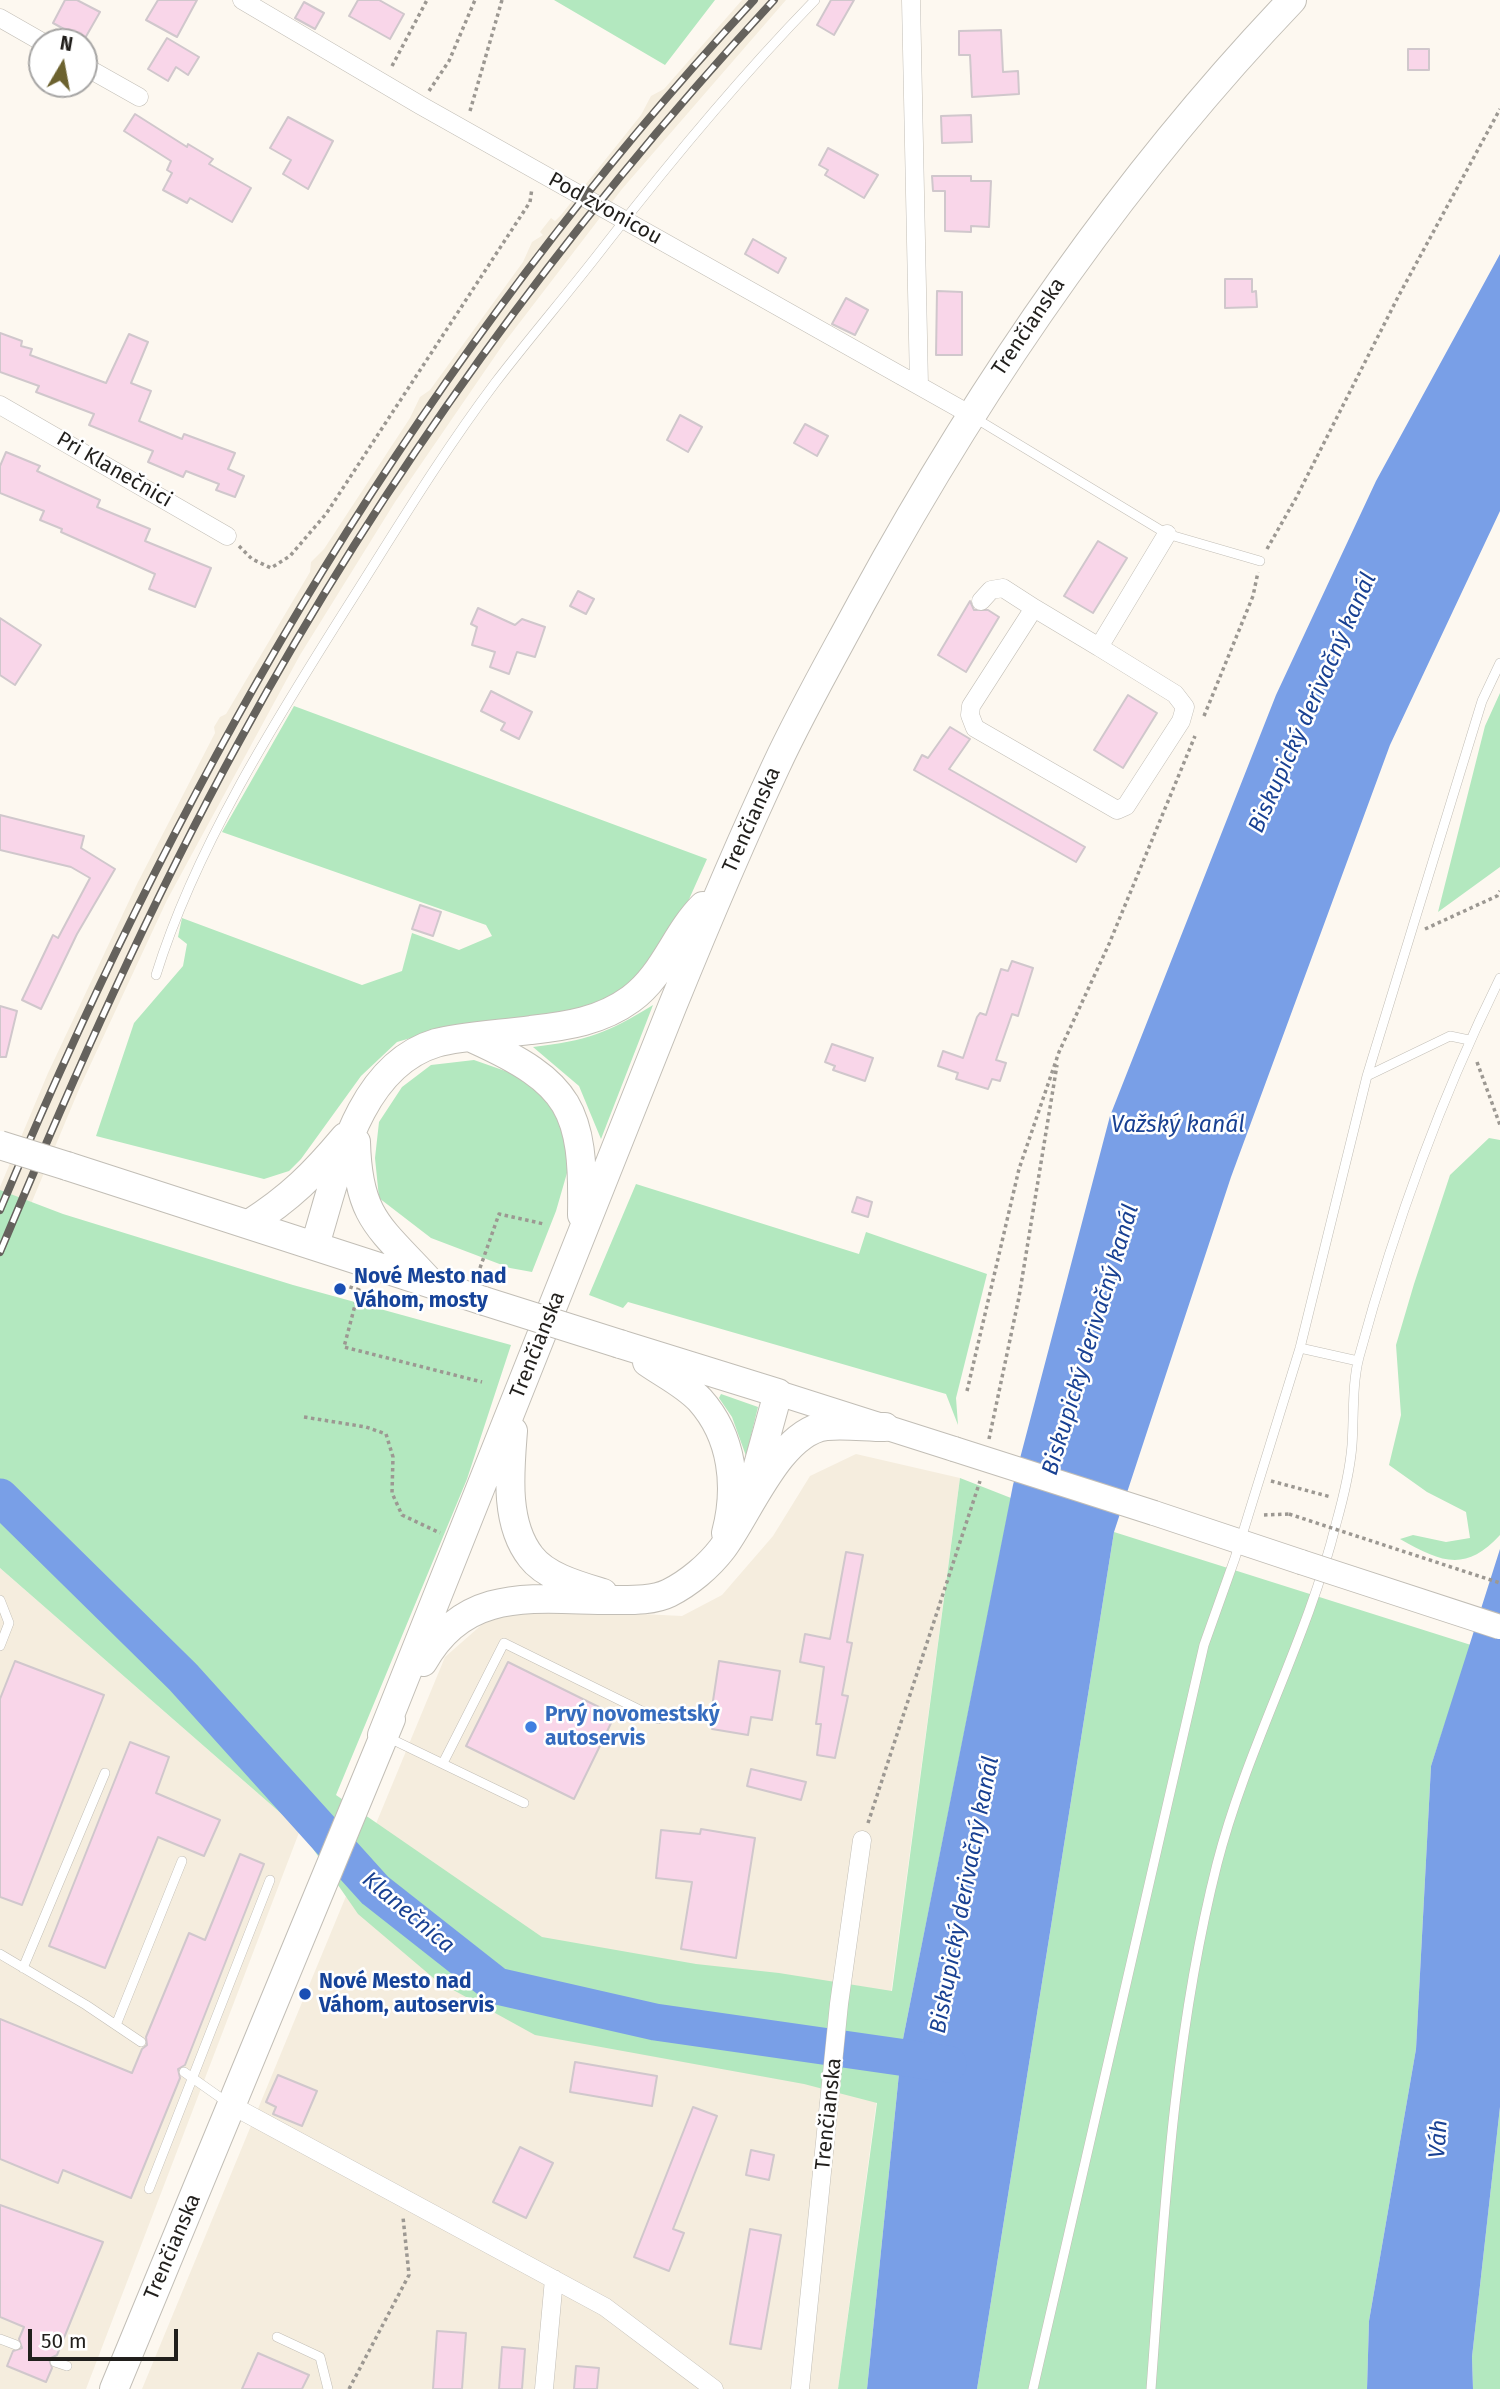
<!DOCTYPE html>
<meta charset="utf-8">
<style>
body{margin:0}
#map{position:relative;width:1500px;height:2389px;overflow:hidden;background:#fdf8f0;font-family:"Fira Sans",sans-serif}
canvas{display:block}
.north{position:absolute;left:28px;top:28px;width:70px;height:70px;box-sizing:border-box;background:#fff;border:2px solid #a6a5a4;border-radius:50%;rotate:10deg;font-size:19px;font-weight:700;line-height:28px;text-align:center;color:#211f1c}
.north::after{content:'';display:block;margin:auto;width:24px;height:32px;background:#6c622f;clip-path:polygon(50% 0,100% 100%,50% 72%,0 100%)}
.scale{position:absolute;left:28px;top:2329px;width:150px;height:32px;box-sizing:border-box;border:4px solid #211f1c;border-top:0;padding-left:9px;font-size:21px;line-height:24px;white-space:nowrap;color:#211f1c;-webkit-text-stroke:5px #fff;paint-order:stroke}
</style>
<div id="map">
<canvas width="1500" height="2389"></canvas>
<div class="north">N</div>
<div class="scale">50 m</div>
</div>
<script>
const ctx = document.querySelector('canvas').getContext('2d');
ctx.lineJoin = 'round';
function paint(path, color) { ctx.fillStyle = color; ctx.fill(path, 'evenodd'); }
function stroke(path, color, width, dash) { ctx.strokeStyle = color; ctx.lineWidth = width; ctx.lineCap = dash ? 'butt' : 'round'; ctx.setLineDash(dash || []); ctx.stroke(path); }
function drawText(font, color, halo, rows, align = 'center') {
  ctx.font = font + ' "Fira Sans",sans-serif'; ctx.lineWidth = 5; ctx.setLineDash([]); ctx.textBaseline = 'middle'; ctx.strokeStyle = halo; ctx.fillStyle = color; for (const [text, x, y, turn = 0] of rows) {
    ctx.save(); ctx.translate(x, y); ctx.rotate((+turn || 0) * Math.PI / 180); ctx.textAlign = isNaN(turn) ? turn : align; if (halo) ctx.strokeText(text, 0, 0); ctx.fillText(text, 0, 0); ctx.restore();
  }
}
paint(new Path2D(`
 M742,0H786L622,189L504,343L395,502L300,655L167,900L80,1087L0,1278V1187L48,1073L138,882L215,733L214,727L220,717L226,714L310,572L311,562L324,549L410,418L420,397L430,390L523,262L532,242L543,235L540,232L551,218L555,221L561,215L641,115L651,96L664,89Z
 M856,1454L960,1478L838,2389H142L445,1657L495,1613L560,1610L682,1616L722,1595L773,1536L810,1476Z
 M0,1568L300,1830L86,2389H0Z`), '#f5edde');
paint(new Path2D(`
 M554,0H715L665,65Z
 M1500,693V867L1438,912L1485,726Z
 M294,706L707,859L670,942L603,1009L442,1029L397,1042L361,1076L301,1159L289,1171L264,1179L96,1136L134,1023L183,966L187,944L178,937L182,918L362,985L402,971L412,933L459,950L492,936L486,925L222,832Z
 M653,1005L601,1139L579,1086L533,1047C586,1041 608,1033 653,1005Z
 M474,1060L531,1080L559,1118L569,1166L556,1211L532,1272L510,1268L431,1238L379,1198L375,1158L379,1122L402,1087L431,1065Z
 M1489,1138L1500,1140V1535C1465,1573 1441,1562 1400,1539L1413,1535L1446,1542L1470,1538L1466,1512L1427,1492L1389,1465L1401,1415L1396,1345L1414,1284L1450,1175Z
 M636,1184L859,1254L866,1232L987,1274L956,1398L958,1425L946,1394L628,1302L623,1308L589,1295Z
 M0,1190L63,1214L293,1285L511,1345L467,1479L336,1795L542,1937L696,1964L779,1973L892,1991L960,1478L1011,1498L902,2044L867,2389H838L877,2103L804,2084L535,2035L437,1981L358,1914L300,1830L0,1568Z
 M721,1394L758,1407L746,1456L732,1417L719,1398Z
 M1114,1532L1471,1645L1431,1766L1416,2049L1369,2321L1367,2389H977Z
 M1500,2107V2389H1473L1472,2357Z`), '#b3e8bf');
paint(new Path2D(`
 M1500,254V511L1390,745L1231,1177L1114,1532L977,2389H867L902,2044L1013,1485L1110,1116L1276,695L1376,481Z
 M1500,1549V2107L1472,2357L1473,2389H1367L1369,2321L1416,2049L1431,1766Z`), '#799fe7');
stroke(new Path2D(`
 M0,1497L183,1677L375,1890L497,1986L655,2022L948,2064`), '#799fe7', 37);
const building = new Path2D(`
 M65,0H77L100,12L84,40L53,23Z
 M158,0H197L177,37L146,20Z
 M358,0H379L404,14L390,39L349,16Z
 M831,0H854L834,35L817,25Z
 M304,2L324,13L315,29L295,18Z
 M1001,30L1003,72L1018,71L1019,94L972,97L970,55H959V31Z
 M167,38L199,57L188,75L176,67L168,81L148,69Z
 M1408,49H1429V70H1408Z
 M135,114L187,147L188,144L213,159L209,164L251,188L232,222L190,198L187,203L163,190L172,173L167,170L171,161L124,131Z
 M971,115L972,142L942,143L941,116Z
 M288,117L333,141L308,189L283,174L291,160L270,148Z
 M828,148L878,175L864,198L825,175L828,170L819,165Z
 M932,176H971V181H991L989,227L971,226V232L945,231V191H933Z
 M753,239L786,258L778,273L745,254Z
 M1225,279H1252V292L1256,291L1257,307L1225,308Z
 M937,291L962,292V355H936Z
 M846,298L868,310L855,335L832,324Z
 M0,333L22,341L21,346L32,349L30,355L106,383L129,334L148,342L131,383L151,391L139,421L182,439L184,434L235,453L228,469L244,476L235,497L216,490L219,484L186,471L183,477L148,462L153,451L89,425L94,414L36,392L39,386L0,372Z
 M680,415L702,427L688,452L667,440Z
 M805,424L828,436L817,456L794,443Z
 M6,452L40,466L37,471L100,500L97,507L150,529L145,541L211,568L195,607L149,589L155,574L61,532L62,529L40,520L44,511L0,493V466Z
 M1098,541L1127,558L1093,613L1064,596Z
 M578,591L594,599L586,614L570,606Z
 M970,601L974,610H988L999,617L966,672L938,655Z
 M478,608L515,625L522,619L545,627L535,657L517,652L509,674L490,667L495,652L472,645L477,627L471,624Z
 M0,618L41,645L15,685L0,675Z
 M491,691L532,712L519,739L501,730L505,723L481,711Z
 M1128,695L1157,713L1123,768L1094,750Z
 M950,727L970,739L949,769L1085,847L1076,862L914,770L922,755L928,758Z
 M0,815L84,836L81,848L115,869L77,934L41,1009L22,1000L53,935L58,938L90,878L71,867L0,850Z
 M420,905L441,912L433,936L412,929Z
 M1012,961L1033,968L1018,1016L1012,1014L996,1060L1006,1063L1000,1081L992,1079L988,1089L956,1079L958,1073L938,1066L943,1051L963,1058L977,1017L980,1013L986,1015L1001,969L1008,971Z
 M0,1006L17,1011L6,1057H0Z
 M832,1044L873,1058L865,1081L833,1070L835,1066L825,1062Z
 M857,1197L872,1202L868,1217L852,1212Z
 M846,1552L863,1555L847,1642L852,1643L842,1695L848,1696L835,1758L817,1755L821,1724H816L824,1667L800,1662L805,1634L830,1639Z
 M15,1661L104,1695L22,1905L0,1897V1699Z
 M719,1661L780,1671L772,1720L751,1717L748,1735L712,1729L711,1714Z
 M508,1662L615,1715L574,1799L466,1746Z
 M130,1742L169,1757L156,1793L220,1820L204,1856L158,1837L105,1968L49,1946Z
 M751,1769L806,1782L801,1800L747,1786Z
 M701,1829L755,1838L736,1958L681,1949L692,1882L656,1878L661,1830L700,1834Z
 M240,1854L264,1864L185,2065L178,2069L180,2078L131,2198L63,2170L58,2183L0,2159V2019L132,2073L142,2049L147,2045L146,2037L189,1933L205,1940Z
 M575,2062L657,2076L652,2106L570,2092Z
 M278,2075L317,2091L302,2126L273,2114L276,2107L266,2102Z
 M693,2107L717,2116L673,2229L684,2233L669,2271L634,2257Z
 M520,2147L553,2163L526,2218L493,2202Z
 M751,2150L774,2155L769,2180L746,2175Z
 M0,2205L103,2242L57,2355L49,2359L52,2368L46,2382L7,2366L13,2351L22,2348L19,2339L24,2327L0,2317Z
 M750,2229L781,2235L761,2349L730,2344Z
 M437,2331L466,2333L462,2389H433Z
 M502,2347L525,2349L522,2389H499Z
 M258,2353L309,2375L302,2389H242Z
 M576,2366L599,2368L597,2389H574Z`);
paint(building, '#f9d6e9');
stroke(building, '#d0c7cc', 2);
const service = new Path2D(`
 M975,418L1167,534L1260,561
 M156,975C195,849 274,723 344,612C393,535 440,456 495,383C531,336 570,291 606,244C672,159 740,77 815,0
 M1367,1076L1450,1036L1469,1040
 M1300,1348L1358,1361
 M0,1600L9,1623L0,1646
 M387,1737L524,1803
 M443,1763L504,1643L658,1719
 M0,1954L86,2005L141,2042
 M23,1968L105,1773
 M116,2025L182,1861
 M184,2072L228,2103
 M149,2189L270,1880
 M277,2337L320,2357L328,2389
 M0,2339L16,2345
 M55,2362L67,2366
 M1033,2389L1204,1645L1235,1558L1300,1348L1367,1076L1482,701L1500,663
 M1151,2389C1164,2214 1174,2034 1217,1864C1247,1747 1307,1641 1336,1524C1343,1499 1350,1471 1352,1445C1354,1416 1352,1384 1359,1357C1394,1228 1441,1097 1500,978`);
const minor = new Path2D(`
 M242,0L420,105L971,415
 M911,0L919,385
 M0,18L42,42
 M84,66L139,97
 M0,405L227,536
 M981,601L991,590L1003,588L1034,608
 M1099,647L1034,608L971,706L970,715L975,728L1117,810L1126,806L1181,721L1185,707L1175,694L1099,647L1167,534
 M233,2106L605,2307L714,2389
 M544,2389L554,2279
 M800,2389L839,2004L862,1840`);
const secondary = new Path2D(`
 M778,1393L954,1449
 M1154,1513L1301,1562`);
const primary = new Path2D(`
 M474,1039C571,1083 584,1109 582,1215
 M356,1142C358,1219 381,1228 430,1282
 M67,1166L484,1301
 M249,1224C290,1198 314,1174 345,1137
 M315,1245C337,1175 356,1067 436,1043C460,1036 503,1034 531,1030C567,1026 601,1021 631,999C664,975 675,934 703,906
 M620,1344L778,1393L752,1487
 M647,1362C664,1374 685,1384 700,1400C733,1437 738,1487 726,1533
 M513,1431C510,1470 504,1523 531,1557C546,1577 580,1586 603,1593
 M423,1662C466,1585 535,1600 612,1600C630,1600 653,1601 669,1593C689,1583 709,1566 722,1549C748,1515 779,1432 826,1426C845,1424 866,1427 885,1427
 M382,1735L672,1007C705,926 739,845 776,766C802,710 833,656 862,602C981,384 1121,179 1292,0
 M114,2389L391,1719`);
stroke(service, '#c2beb6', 10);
stroke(minor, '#c2beb6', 19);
stroke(secondary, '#c2beb6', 26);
stroke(primary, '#c2beb6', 30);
stroke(new Path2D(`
 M392,66L427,0
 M429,91L449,61L475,0
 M470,111L502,0
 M239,546L252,559L271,568L290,556L326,514L530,202L532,188
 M1267,549L1296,498L1398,297L1500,109
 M1204,716L1253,596L1258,572
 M1425,929L1497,896L1500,891
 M1477,1062L1500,1125
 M480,1268L499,1214L544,1224
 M340,1289L341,1284L359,1290L344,1347L482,1382
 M967,1391L1019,1169L1059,1052L1109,944L1195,736
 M304,1417L366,1427L386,1434L393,1457L392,1493L402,1515L440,1533
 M989,1439L1019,1297L1057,1065
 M1271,1481L1331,1497
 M1264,1515L1289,1514
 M868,1823L980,1481
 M349,2389L409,2275L403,2217`), '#9c9892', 3.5, [3.5, 3.5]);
stroke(service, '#fff', 9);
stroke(minor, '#fff', 18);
stroke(secondary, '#fff', 24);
stroke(primary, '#fff', 28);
const rail = new Path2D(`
 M0,1210C188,760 421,359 754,0
 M0,1252C73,1078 149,906 240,740C386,472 567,224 774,0`);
stroke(rail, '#65625d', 8);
stroke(rail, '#fff', 5, [16]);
const secondaryBridge = new Path2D(`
 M954,1449L1154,1513
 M1301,1562L1500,1627`);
const primaryBridge = new Path2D(`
 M0,1145L67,1166
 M484,1301L620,1344`);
stroke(secondaryBridge, '#c2beb6', 26, []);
stroke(primaryBridge, '#c2beb6', 30, []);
stroke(new Path2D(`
 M1289,1514L1500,1583`), '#9c9892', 3.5, [3.5, 3.5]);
stroke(secondaryBridge, '#fff', 24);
stroke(primaryBridge, '#fff', 28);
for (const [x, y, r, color] of [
 [340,1289,7,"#1a4fb4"],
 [531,1727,7,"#3f7fe0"],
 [305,1994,7,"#1a4fb4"]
]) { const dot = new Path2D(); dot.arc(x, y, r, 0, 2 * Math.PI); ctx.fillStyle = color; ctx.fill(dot); stroke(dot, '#fff', 2.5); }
drawText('21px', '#211f1c', '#fff', [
 ["Pod zvonicou",605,209,29],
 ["Trenčianska",1029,327,-56],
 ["Pri Klanečnici",114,470,30],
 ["Trenčianska",752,820,-66],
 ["Trenčianska",538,1345,-68],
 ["Trenčianska",829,2114,-84],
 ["Trenčianska",173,2247,-67]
]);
drawText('bold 21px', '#164399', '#fff', [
 ["Nové Mesto nad",354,1277],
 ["Váhom, mosty",354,1301],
 ["Nové Mesto nad",319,1982],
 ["Váhom, autoservis",319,2006]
], 'left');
drawText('bold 21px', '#366cbe', '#fff', [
 ["Prvý novomestský",545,1715],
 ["autoservis",545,1739]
], 'left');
drawText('italic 23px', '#194193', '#fff', [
 ["Biskupický derivačný kanál",1313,703,-66],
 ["Važský kanál",1178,1126],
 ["Biskupický derivačný kanál",1091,1340,-73],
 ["Biskupický derivačný kanál",965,1895,-79],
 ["Klanečnica",408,1913,40],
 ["Váh",1439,2139,-86]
]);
</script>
